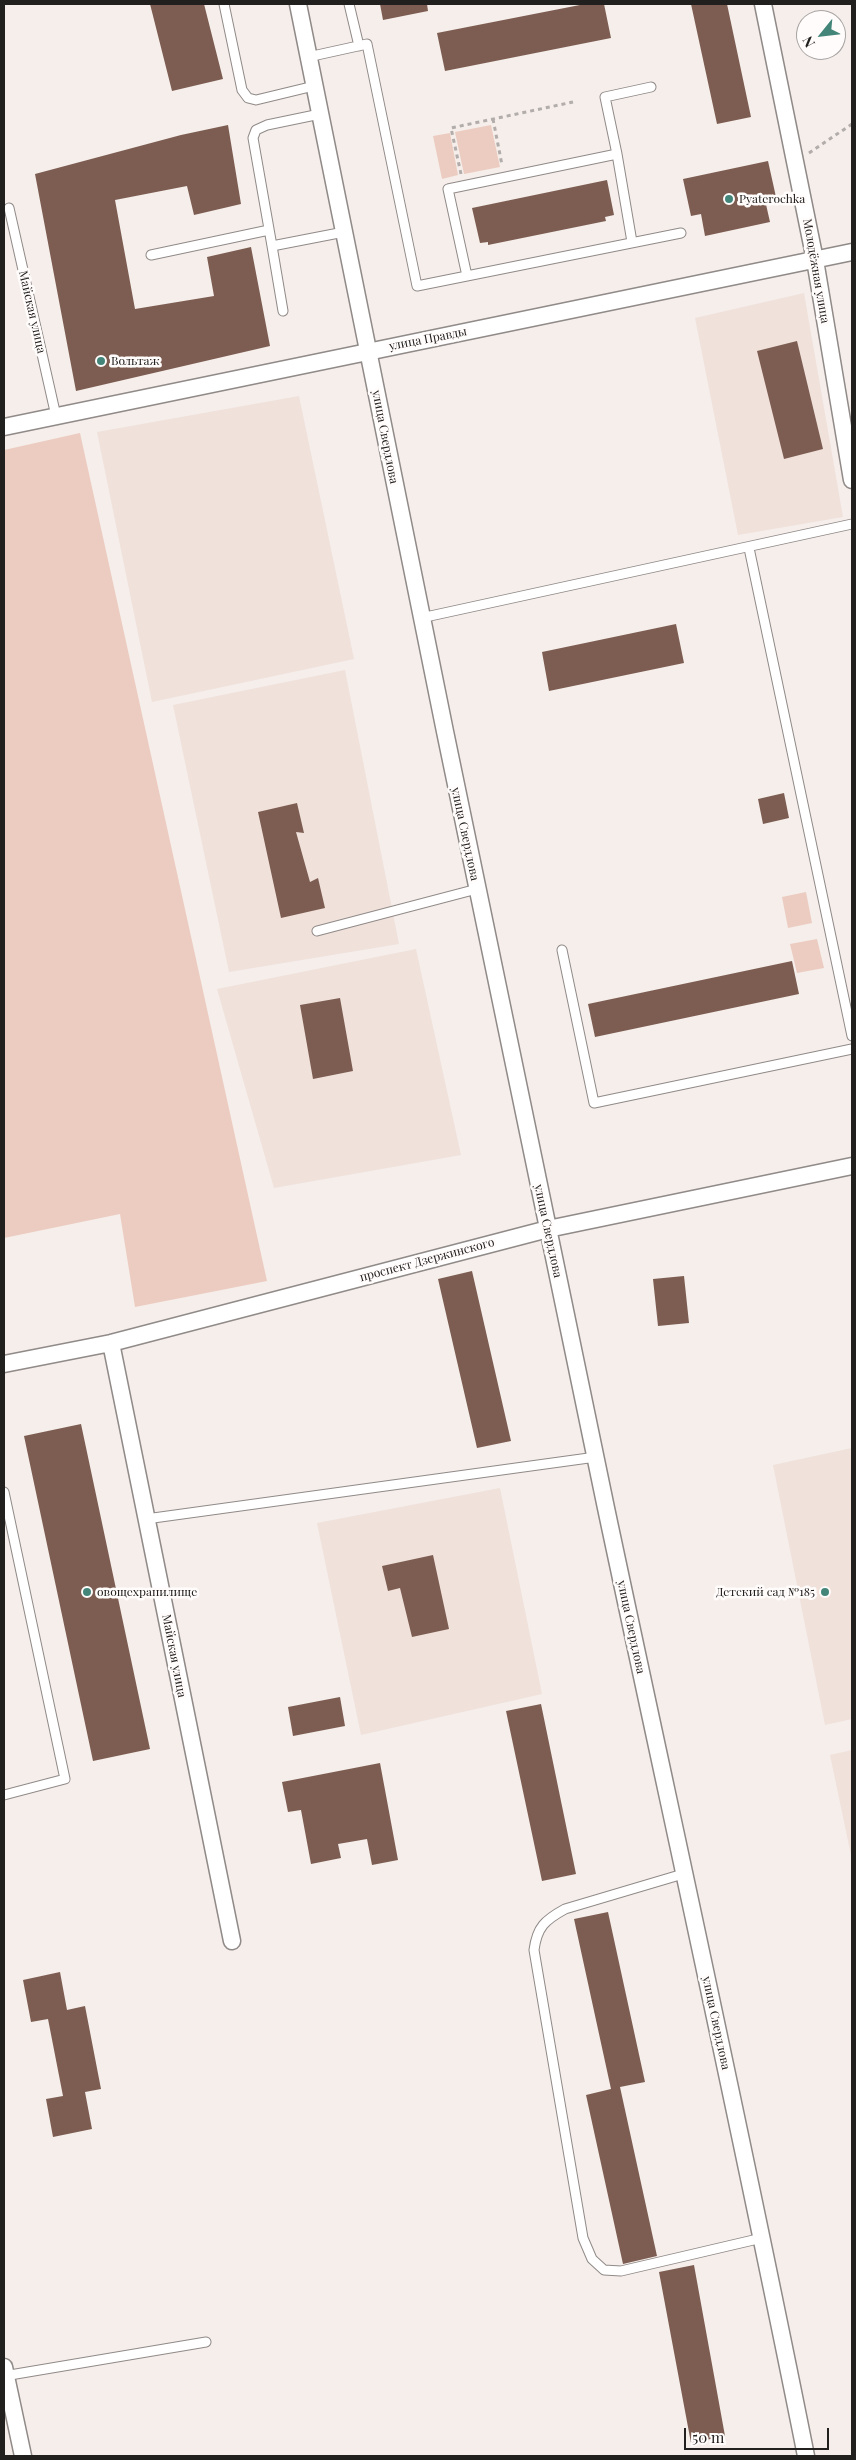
<!DOCTYPE html>
<meta charset="utf-8">
<style>
body{margin:0}
#map{position:relative;width:856px;height:2460px;overflow:hidden;background:#f5eeeb;font-family:"Playfair Display",serif}
canvas{display:block}
.frame{position:absolute;inset:0;border:5px solid #22201f;pointer-events:none}
.north{position:absolute;left:796px;top:10px;width:50px;height:50px;box-sizing:border-box;background:#fffcfb;border:1px solid #a7a4a3;border-radius:50%;rotate:241deg;font-size:14px;font-weight:700;line-height:20px;text-align:center;color:#22201f}
.north::after{content:'';display:block;margin:auto;width:18px;height:22px;background:#438679;clip-path:polygon(50% 0,100% 100%,50% 72%,0 100%)}
.scale{position:absolute;left:684px;top:2428px;width:145px;height:22px;box-sizing:border-box;border:2px solid #22201f;border-top:0;padding-left:6px;font-size:15px;line-height:18px;white-space:nowrap;color:#22201f;-webkit-text-stroke:4px #fffcfb;paint-order:stroke}
</style>
<div id="map">
<canvas width="856" height="2460"></canvas>
<div class="frame"></div>
<div class="north">N</div>
<div class="scale">50 m</div>
</div>
<script>
const ctx = document.querySelector('canvas').getContext('2d');
ctx.lineJoin = 'round';
function paint(path, color) { ctx.fillStyle = color; ctx.fill(path, 'evenodd'); }
function stroke(path, color, width, dash) { ctx.strokeStyle = color; ctx.lineWidth = width; ctx.lineCap = dash ? 'butt' : 'round'; ctx.setLineDash(dash || []); ctx.stroke(path); }
function drawText(font, color, halo, rows, align = 'center') {
  ctx.font = font + ' "Playfair Display",serif'; ctx.lineWidth = 5; ctx.setLineDash([]); ctx.textBaseline = 'middle'; ctx.strokeStyle = halo; ctx.fillStyle = color; for (const [text, x, y, turn = 0] of rows) {
    ctx.save(); ctx.translate(x, y); ctx.rotate((+turn || 0) * Math.PI / 180); ctx.textAlign = isNaN(turn) ? turn : align; if (halo) ctx.strokeText(text, 0, 0); ctx.fillText(text, 0, 0); ctx.restore();
  }
}
paint(new Path2D(`
 M804,293L843,517L738,535L695,318Z
 M299,396L354,659L152,702L97,432Z
 M345,670L399,944L229,972L173,705Z
 M416,949L461,1155L274,1188L217,989Z
 M852,1448V1719L825,1725L773,1465Z
 M500,1488L542,1694L361,1735L317,1523Z
 M852,1750V1860L830,1755Z`), '#f0e1db');
paint(new Path2D(`
 M491,125L500,167L464,174L455,132Z
 M450,133L458,175L442,179L433,136Z
 M80,433L267,1281L135,1307L120,1214L4,1238V450Z
 M806,892L812,923L788,928L782,897Z
 M817,939L824,968L797,973L790,944Z`), '#ecccc0');
paint(new Path2D(`
 M150,4H204L223,79L172,91Z
 M380,4H427L428,11L383,20Z
 M585,4H604L611,38L445,71L437,33Z
 M691,4H727L751,117L717,124Z
 M228,125L241,204L194,215L187,186L115,200L135,309L214,296L207,257L251,247L270,346L76,391L35,174L181,135Z
 M768,161L776,197L765,200L770,222L705,236L701,214L691,216L683,179Z
 M607,180L614,215L605,217L606,221L488,245V242L480,243L472,208Z
 M797,341L823,449L784,459L757,351Z
 M676,624L684,663L549,691L542,652Z
 M784,793L789,818L763,824L758,799Z
 M297,803L304,833L296,832L310,882L318,878L325,908L281,918L258,812Z
 M792,961L799,994L595,1037L588,1004Z
 M340,998L353,1071L313,1079L300,1005Z
 M472,1271L511,1441L477,1448L438,1279Z
 M684,1276L689,1323L658,1326L653,1279Z
 M81,1424L150,1749L93,1761L24,1436Z
 M433,1555L449,1629L412,1637L400,1588L388,1591L382,1566Z
 M340,1697L345,1726L293,1736L288,1707Z
 M541,1704L576,1874L542,1881L506,1711Z
 M380,1763L398,1860L372,1865L367,1839L338,1844L341,1858L311,1864L301,1810L288,1812L282,1782Z
 M608,1912L645,2082L620,2087L657,2256L623,2264L586,2095L611,2089L574,1919Z
 M60,1972L67,2010L85,2006L101,2089L85,2092L92,2129L53,2137L46,2099L63,2096L48,2019L31,2022L23,1980Z
 M694,2265L725,2436L691,2443L659,2272Z`), '#7d5d51');
const lane = new Path2D(`
 M224,4L242,90L248,98L256,100L314,86
 M349,4L359,46
 M308,57L367,44L417,286L681,233
 M320,114L267,125L256,130L253,138L272,246L344,232
 M617,154L605,97L651,87
 M9,208L56,416
 M272,246L283,311
 M151,255L269,230
 M467,276L448,189L617,154L632,242
 M749,548L852,1036
 M421,618L852,524
 M317,931L477,889
 M562,950L594,1103L852,1049
 M4,1492L65,1779L4,1795
 M146,1519L596,1457
 M683,1874L565,1909C545,1920 537,1927 534,1950L583,2238L592,2259L604,2270L621,2271L762,2238
 M4,2376L206,2342`);
const street = new Path2D(`
 M298,4C398,506 501,1007 606,1508C673,1824 743,2139 806,2456
 M763,4L815,260L852,480
 M4,427L852,252
 M111,1343L232,1941
 M4,1364L111,1343L548,1229L852,1166
 M4,2367L23,2456`);
stroke(lane, '#908a88', 11);
stroke(street, '#908a88', 19);
stroke(new Path2D(`
 M493,119L502,165
 M809,153L852,124
 M461,174L451,128L573,102`), '#b2acaa', 3, [4, 4]);
stroke(lane, '#fff', 9);
stroke(street, '#fff', 16);
for (const [x, y, r, color] of [
 [729,199,5,"#438679"],
 [101,361,5,"#438679"],
 [87,1592,5,"#438679"],
 [825,1592,5,"#438679"]
]) { const dot = new Path2D(); dot.arc(x, y, r, 0, 2 * Math.PI); ctx.fillStyle = color; ctx.fill(dot); stroke(dot, '#fffcfb', 2); }
drawText('12px', '#22201f', '#fffcfb', [
 ["Pyaterochka",739,199],
 ["Вольтаж",111,361],
 ["овощехранилище",97,1592],
 ["Детский сад №185",815,1592,"right"]
], 'left');
drawText('12px', '#22201f', '#fffcfb', [
 ["Молодёжная улица",816,271,80],
 ["Майская улица",32,312,77],
 ["улица Правды",428,339,-11],
 ["улица Свердлова",385,437,79],
 ["улица Свердлова",465,834,78],
 ["улица Свердлова",548,1231,78],
 ["проспект Дзержинского",427,1260,-15],
 ["улица Свердлова",631,1627,78],
 ["Майская улица",174,1656,79],
 ["улица Свердлова",716,2023,78]
]);
</script>
